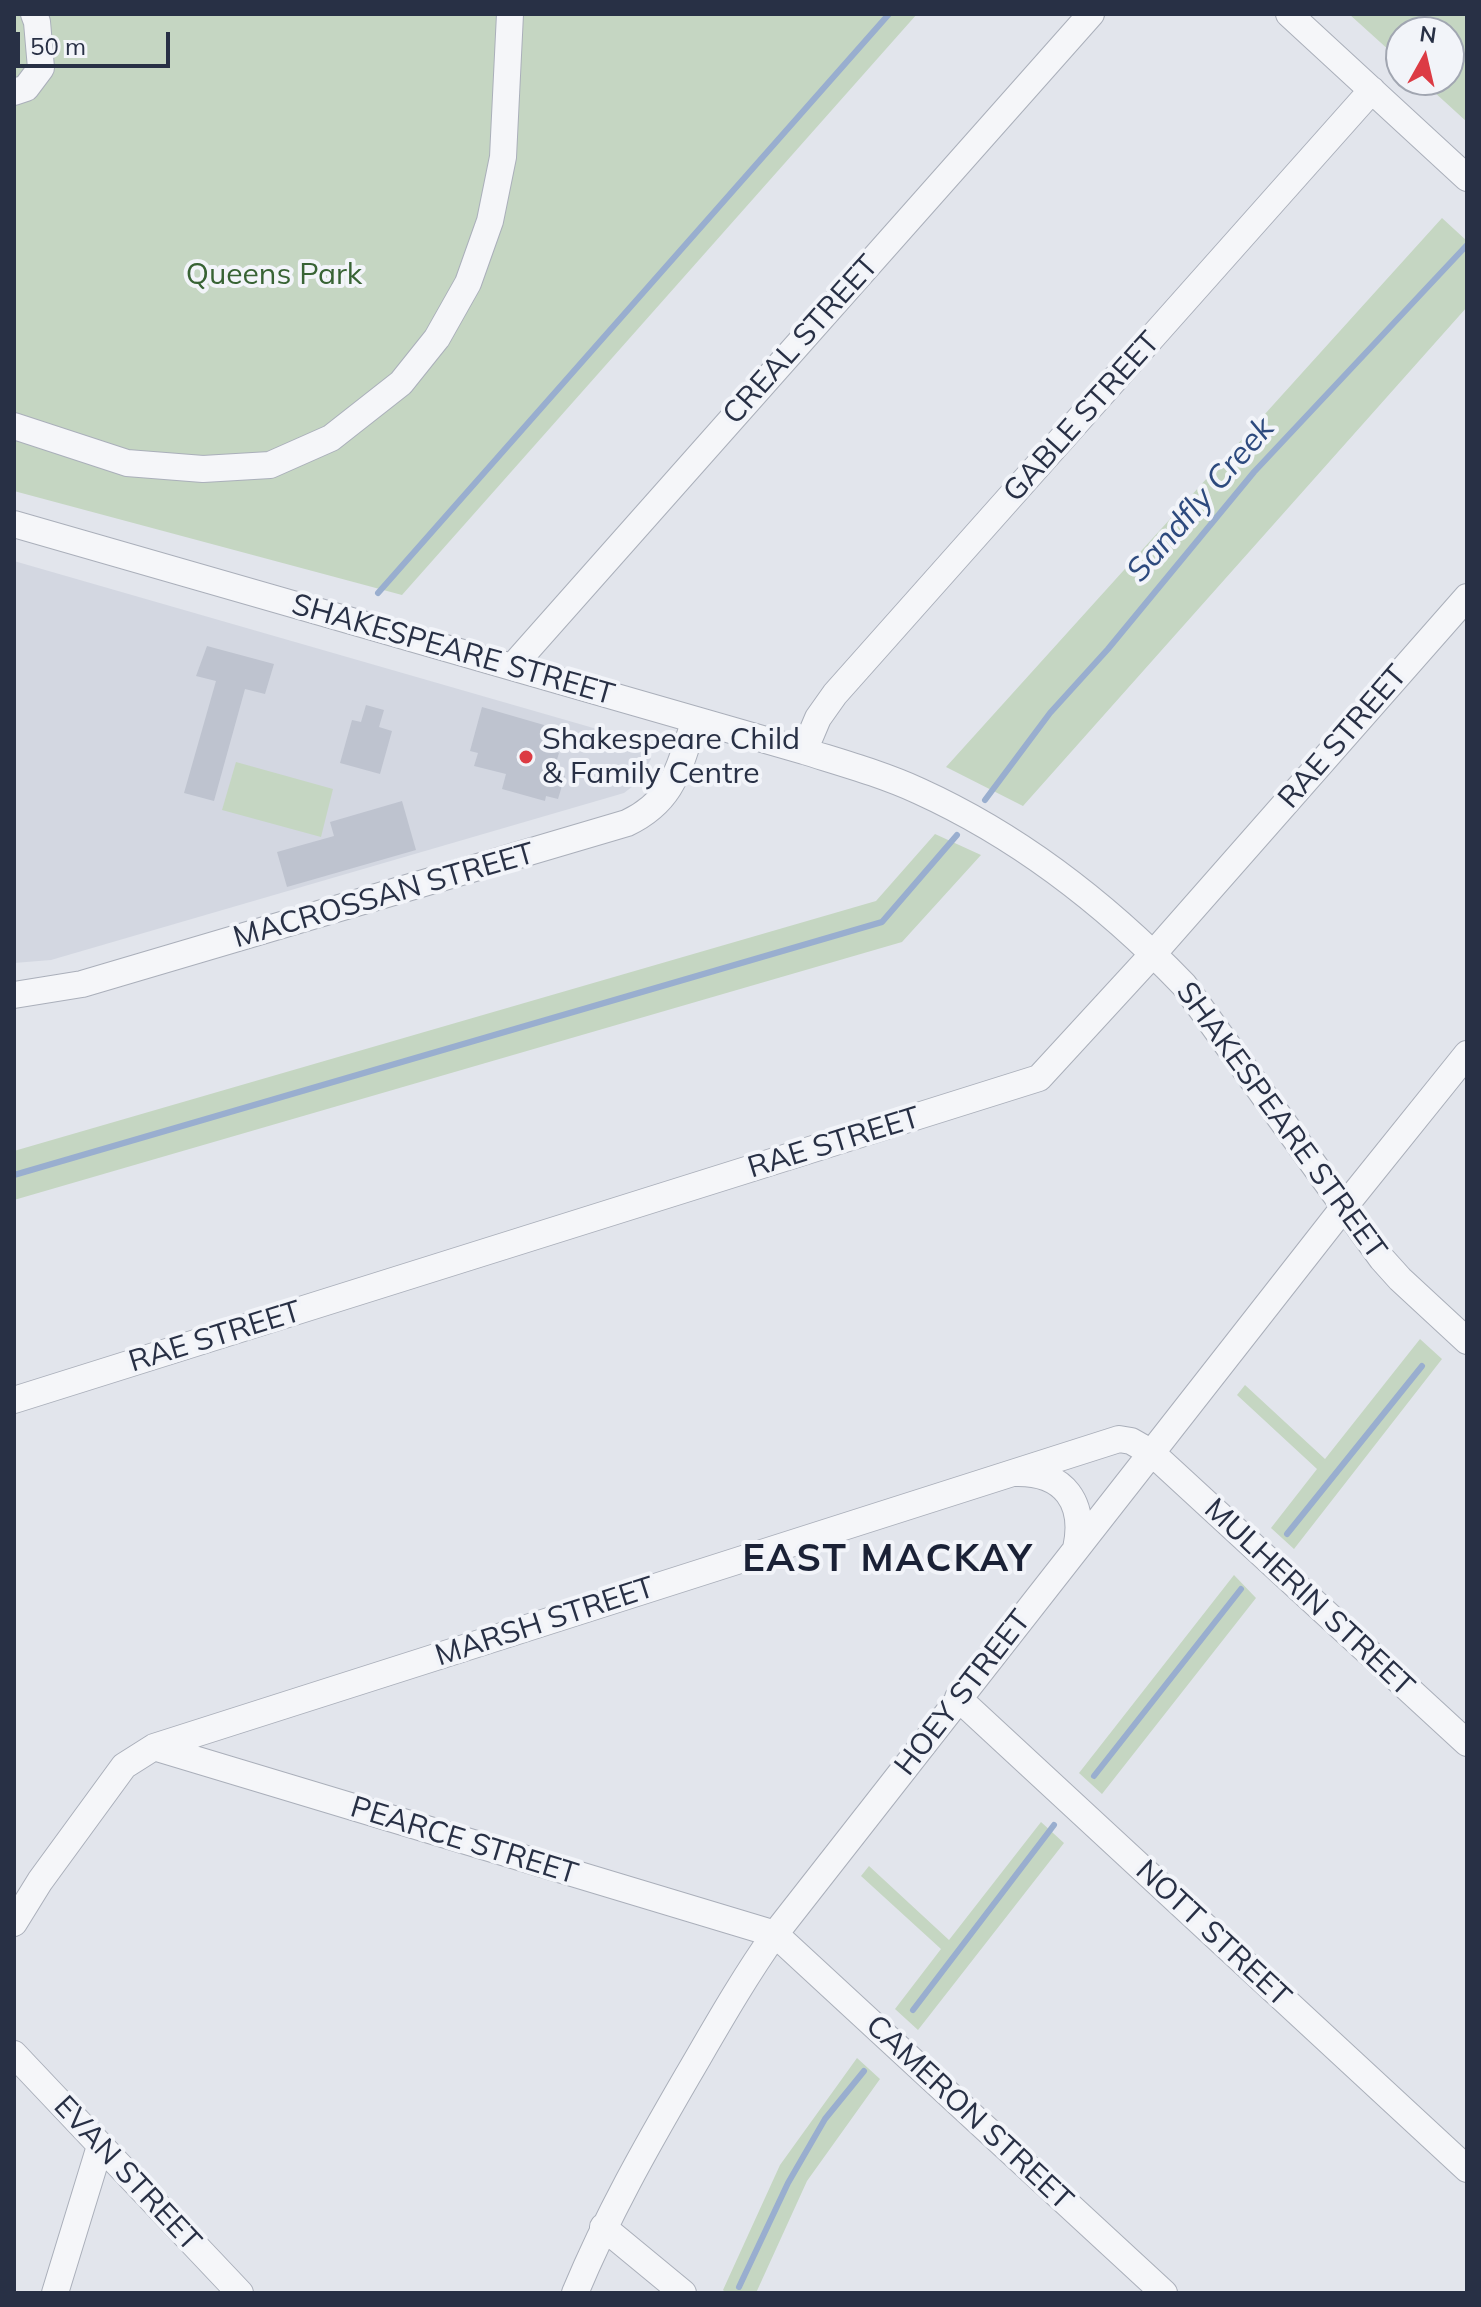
<!DOCTYPE html>
<style>
body{margin:0}
#map{position:relative;width:1481px;height:2307px;overflow:hidden;background:#e2e5ec;font-family:Mulish,sans-serif}
canvas{display:block}
.frame{position:absolute;inset:0;border:16px solid #283045;pointer-events:none}
.north{position:absolute;left:1385px;top:16px;width:80px;height:80px;box-sizing:border-box;background:#f2f4f9;border:2px solid #a1a6b1;border-radius:50%;rotate:8deg;font-size:22px;font-weight:700;line-height:32px;text-align:center;color:#283045}
.north::after{content:'';display:block;margin:auto;width:28px;height:36px;background:#dc3b44;clip-path:polygon(50% 0,100% 100%,50% 72%,0 100%)}
.scale{position:absolute;left:16px;top:32px;width:154px;height:36px;box-sizing:border-box;border:4px solid #283045;border-top:0;padding-left:10px;font-size:24px;line-height:28px;white-space:nowrap;color:#283045;-webkit-text-stroke:6px #f2f4f9;paint-order:stroke}
</style>
<div id="map">
<canvas width="1481" height="2307"></canvas>
<div class="frame"></div>
<div class="north">N</div>
<div class="scale">50 m</div>
</div>
<script>
const ctx = document.querySelector('canvas').getContext('2d');
ctx.lineJoin = 'round';
function paint(path, color) { ctx.fillStyle = color; ctx.fill(path, 'evenodd'); }
function stroke(path, color, width, dash) { ctx.strokeStyle = color; ctx.lineWidth = width; ctx.lineCap = dash ? 'butt' : 'round'; ctx.setLineDash(dash || []); ctx.stroke(path); }
function drawText(font, color, halo, rows, align = 'center') {
  ctx.font = font + ' Mulish,sans-serif'; ctx.lineWidth = 8; ctx.setLineDash([]); ctx.textBaseline = 'middle'; ctx.strokeStyle = halo; ctx.fillStyle = color; for (const [text, x, y, turn = 0] of rows) {
    ctx.save(); ctx.translate(x, y); ctx.rotate((+turn || 0) * Math.PI / 180); ctx.textAlign = isNaN(turn) ? turn : align; if (halo) ctx.strokeText(text, 0, 0); ctx.fillText(text, 0, 0); ctx.restore();
  }
}
paint(new Path2D(`
 M14,561L642,742L651,759L637,783L624,793L51,960L14,963Z`), '#d3d7e1');
paint(new Path2D(`
 M14,14H917L402,595L14,491Z
 M1349,14H1467V122L1421,80H1449V32H1401V61Z
 M1442,218L1467,241V307L1023,806L946,767Z
 M236,762L333,789L321,837L222,810Z
 M935,834L981,855L902,942L14,1200V1151L876,901Z
 M1420,1339L1442,1359L1294,1549L1271,1528L1317,1469L1237,1395L1245,1385L1325,1459Z
 M1234,1575L1256,1598L1102,1794L1079,1773Z
 M1041,1822L1064,1843L918,2030L895,2009L941,1949L861,1876L869,1866L949,1940Z
 M857,2058L880,2079L807,2181L756,2293H726L723,2290L780,2165Z`), '#c5d6c2');
stroke(new Path2D(`
 M378,593L889,14
 M985,800L1050,713L1108,649L1254,472L1467,245
 M14,1175L882,922L957,835
 M1287,1534L1422,1366
 M1094,1776L1241,1589
 M913,2010L1054,1825
 M739,2287L788,2183L825,2119L864,2071`), '#99aecf', 6);
paint(new Path2D(`
 M207,646L274,664L265,694L245,689L214,801L184,793L216,681L196,676Z
 M366,705L384,710L379,727L392,731L380,774L340,763L352,720L361,722Z
 M482,707L544,725L541,736L550,739L547,749L559,753L553,773L565,776L558,799L546,796L545,801L502,789L506,774L474,766L478,753L470,751Z
 M402,801L416,850L287,887L277,852L334,836L330,822Z`), '#bec3cf');
const minor = new Path2D(`
 M1289,14L1467,178
 M14,92L26,88L41,68L37,22L34,14
 M14,426L127,463L203,469L270,465L331,438L401,383L437,338L468,283L490,221L503,157L510,14
 M14,524L804,751C842,763 882,774 919,791C1018,836 1108,906 1184,985L1382,1259L1400,1279L1467,1341
 M512,667L1091,14
 M804,751L818,718L835,694L1372,90
 M14,995L82,984L627,823C675,800 679,766 695,720
 M14,1400L1039,1078L1153,954L1467,597
 M1016,1473C1065,1472 1086,1503 1076,1549
 M958,1698L1467,2169
 M154,1747L775,1934L1164,2293
 M14,1923L40,1881L124,1766L154,1747L1119,1439L1131,1441L1152,1453L1467,1743
 M14,2054L240,2293
 M603,2227L683,2293
 M55,2293L100,2146
 M575,2293C608,2214 645,2149 688,2075C716,2027 743,1979 775,1934L1344,1207L1467,1054`);
stroke(minor, '#aaafba', 28);
stroke(minor, '#f5f6f9', 26);
for (const [x, y, r, color] of [
 [526,757,8,"#dc3b44"]
]) { const dot = new Path2D(); dot.arc(x, y, r, 0, 2 * Math.PI); ctx.fillStyle = color; ctx.fill(dot); stroke(dot, '#f2f4f9', 3); }
drawText('30px', '#386334', '#f2f4f9', [
 ["Queens Park",274,275]
]);
drawText('30px', '#283045', '#f2f4f9', [
 ["CREAL STREET",801,340,-48],
 ["GABLE STREET",1082,417,-48],
 ["SHAKESPEARE STREET",453,650,16],
 ["RAE STREET",1343,737,-49],
 ["MACROSSAN STREET",384,896,-16],
 ["SHAKESPEARE STREET",1281,1121,54],
 ["RAE STREET",834,1143,-17],
 ["RAE STREET",215,1337,-17],
 ["MULHERIN STREET",1309,1598,43],
 ["MARSH STREET",545,1622,-18],
 ["HOEY STREET",963,1693,-52],
 ["PEARCE STREET",464,1841,17],
 ["NOTT STREET",1213,1934,43],
 ["CAMERON STREET",969,2113,43],
 ["EVAN STREET",127,2174,47]
]);
drawText('30px', '#283045', '#f2f4f9', [
 ["Shakespeare Child",542,740],
 ["& Family Centre",542,774]
], 'left');
drawText('italic 32px', '#2d4a7e', '#f2f4f9', [
 ["Sandfly Creek",1201,500,-49]
]);
ctx.letterSpacing = '2px';
drawText('bold 38px', '#1a2136', '#f2f4f9', [
 ["EAST MACKAY",888,1560]
]);
ctx.letterSpacing = '0px';
</script>
